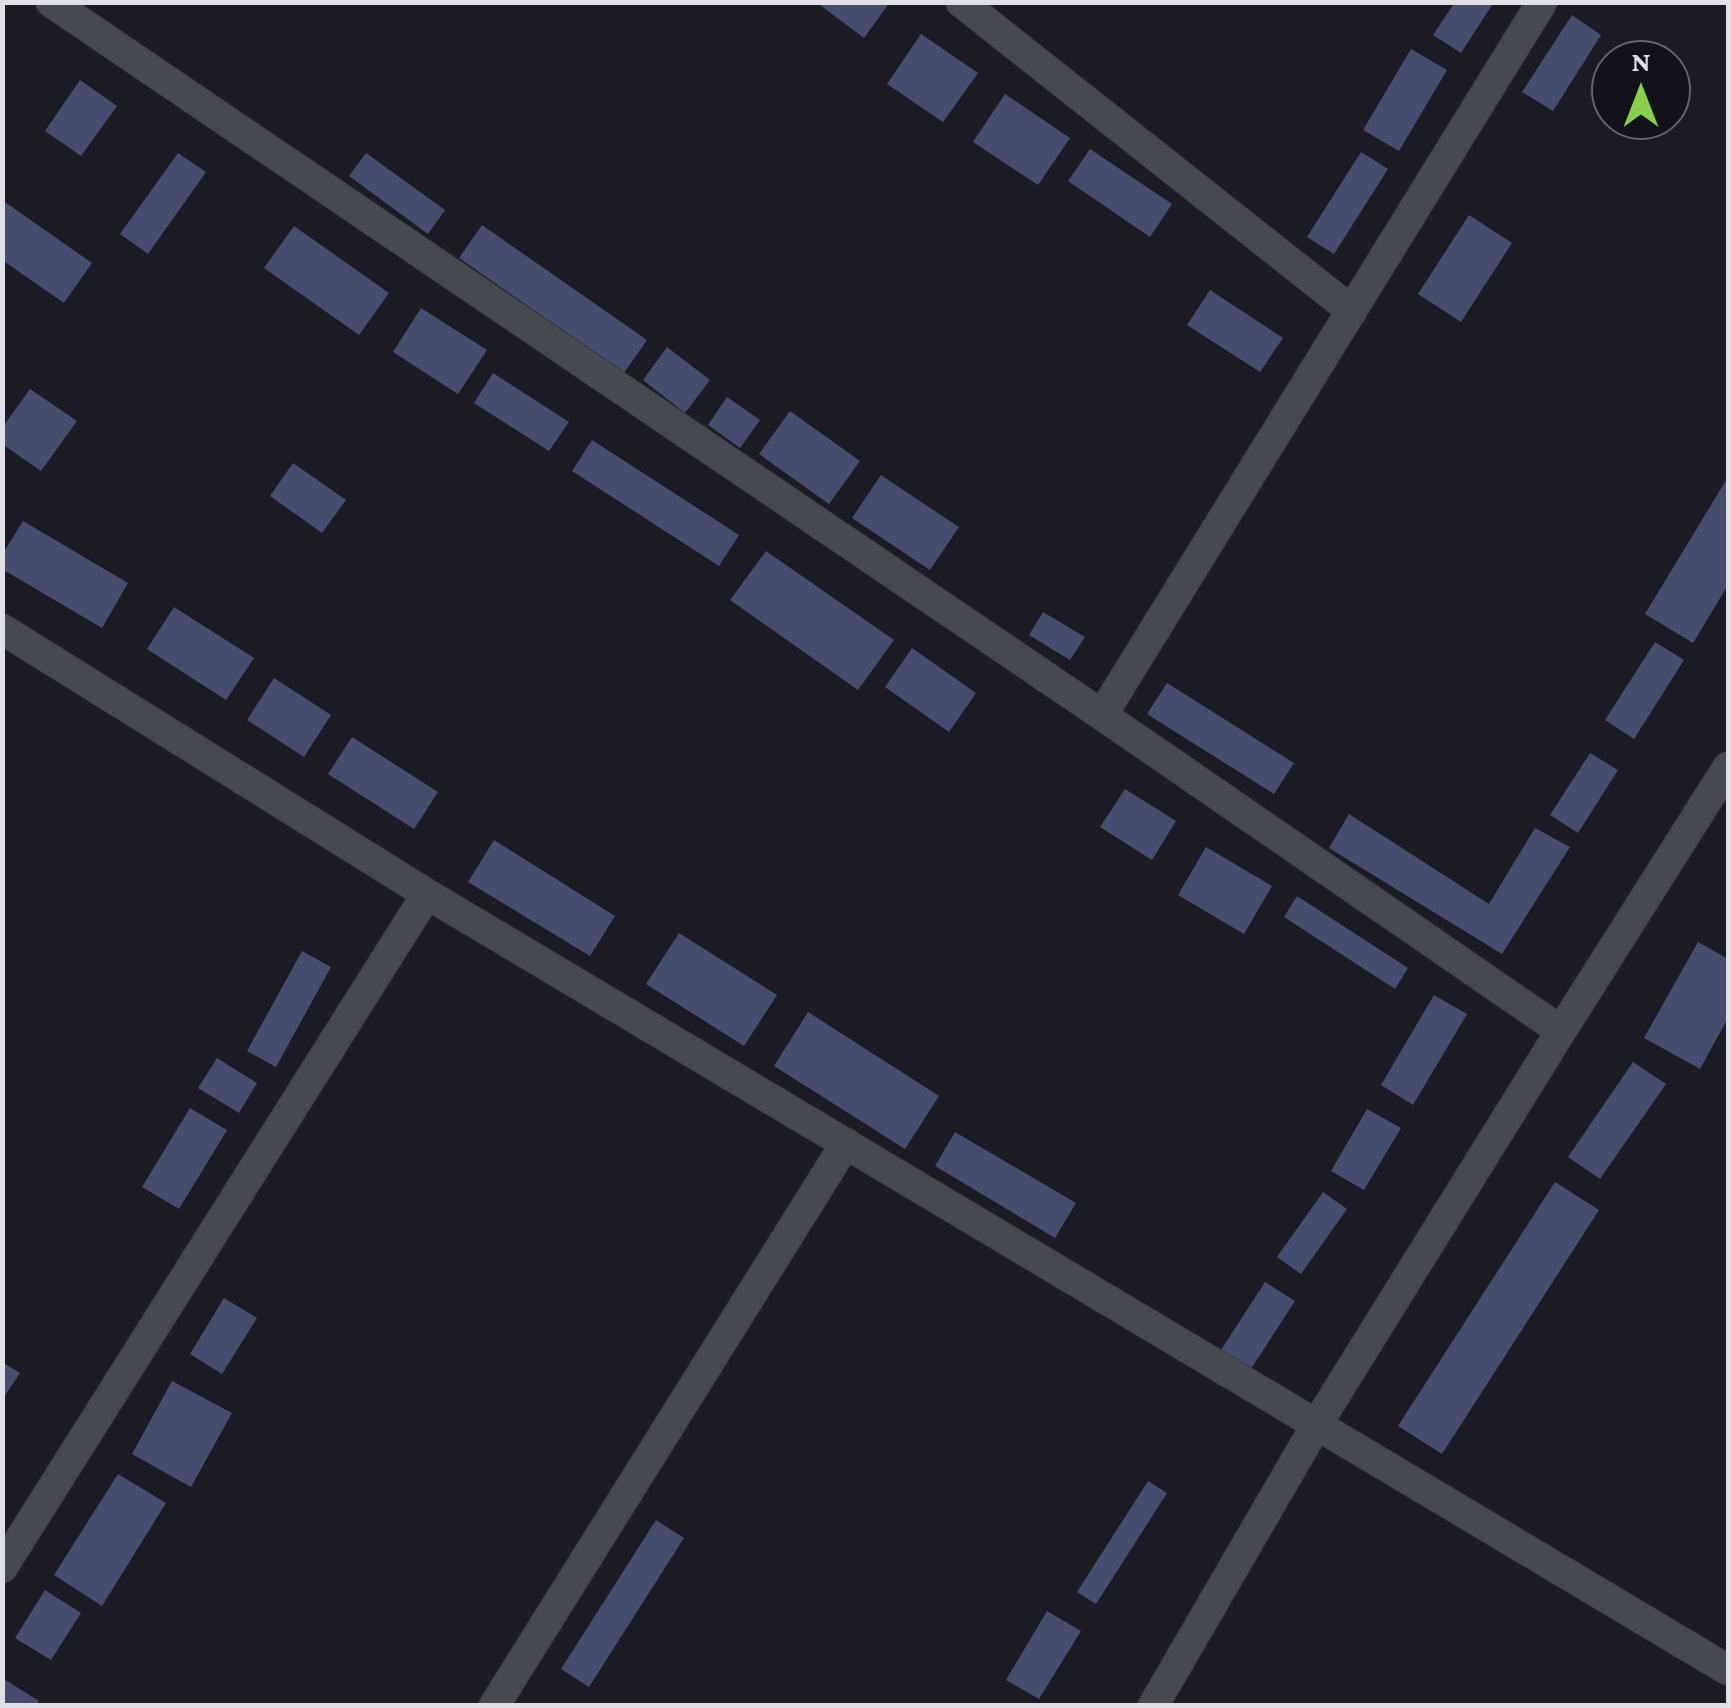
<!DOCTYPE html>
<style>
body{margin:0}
#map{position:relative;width:1731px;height:1708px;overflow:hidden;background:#1b1c23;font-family:"Crimson Pro",serif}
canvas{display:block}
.frame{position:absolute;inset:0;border:5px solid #e0e1e6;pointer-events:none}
.north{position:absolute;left:1591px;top:40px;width:100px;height:100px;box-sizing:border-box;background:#12131a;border:2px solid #64656c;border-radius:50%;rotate:0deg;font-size:28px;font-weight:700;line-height:40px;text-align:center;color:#e0e1e6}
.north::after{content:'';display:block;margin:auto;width:35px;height:45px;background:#89cf49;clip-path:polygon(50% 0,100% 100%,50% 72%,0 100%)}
</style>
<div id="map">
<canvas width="1731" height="1708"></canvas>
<div class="frame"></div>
<div class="north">N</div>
</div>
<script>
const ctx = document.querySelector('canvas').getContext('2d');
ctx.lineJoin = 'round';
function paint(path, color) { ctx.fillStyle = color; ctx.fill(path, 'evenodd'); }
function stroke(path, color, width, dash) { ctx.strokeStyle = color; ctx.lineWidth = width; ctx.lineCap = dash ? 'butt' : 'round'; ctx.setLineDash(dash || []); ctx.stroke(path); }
paint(new Path2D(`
 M816,2H890L864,38Z
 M1455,2H1494L1461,53L1433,35Z
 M1572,15L1601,35L1553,111L1522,92Z
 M921,34L978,73L943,122L887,84Z
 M1411,49L1447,70L1399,151L1363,130Z
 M80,80L117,106L81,156L45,131Z
 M1005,94L1070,138L1038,185L973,142Z
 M1090,149L1172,204L1150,237L1068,181Z
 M1361,152L1388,169L1334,254L1307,237Z
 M178,153L206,172L148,254L120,234Z
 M366,153L445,210L428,234L349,176Z
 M2,200L92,263L64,303L2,260Z
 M1469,215L1512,243L1461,322L1418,294Z
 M482,225L647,340L624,373L459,258Z
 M294,226L389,293L359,335L264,268Z
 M1210,290L1283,338L1260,372L1187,325Z
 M421,308L487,350L458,394L393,352Z
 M667,347L710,380L685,413L643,380Z
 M493,373L569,422L549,451L474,403Z
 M30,389L77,421L41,471L2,444V428Z
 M727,397L760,420L740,448L708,425Z
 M790,411L860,461L829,504L759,454Z
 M592,440L739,535L719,566L572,471Z
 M293,463L346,500L322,533L270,496Z
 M881,475L959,527L930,570L852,518Z
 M1728,477V585L1693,643L1645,614Z
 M23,521L128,583L102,628L2,569V555Z
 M766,551L894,640L858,690L730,600Z
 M174,607L254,658L226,700L147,649Z
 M1043,612L1085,637L1070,660L1029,635Z
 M1655,642L1684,660L1634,739L1605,720Z
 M912,648L976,693L949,732L885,687Z
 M274,678L331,715L304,757L247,720Z
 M1167,683L1294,763L1274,794L1147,714Z
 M352,737L438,792L414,829L328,774Z
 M1590,753L1618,770L1578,833L1550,815Z
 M1125,789L1176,821L1152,860L1100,827Z
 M1349,814L1489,904L1535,828L1570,847L1502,954L1329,848Z
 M494,840L615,916L590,956L468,882Z
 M1206,847L1272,886L1244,934L1178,895Z
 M1297,896L1408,968L1395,989L1284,917Z
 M679,933L777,995L744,1046L646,984Z
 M1698,942L1728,959V1018L1700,1069L1644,1038Z
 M302,951L331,967L276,1067L247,1051Z
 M1434,995L1467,1014L1413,1105L1381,1085Z
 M808,1012L939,1096L905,1149L774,1066Z
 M217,1058L257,1083L239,1113L198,1088Z
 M1633,1062L1666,1084L1600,1179L1568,1157Z
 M190,1108L227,1130L179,1209L142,1187Z
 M1367,1109L1401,1128L1364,1190L1331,1171Z
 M955,1132L1076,1203L1055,1238L935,1166Z
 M1555,1182L1599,1210L1442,1454L1398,1426Z
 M1323,1192L1347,1209L1301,1274L1277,1257Z
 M1265,1282L1295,1301L1251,1369L1221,1350Z
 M224,1298L257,1318L222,1374L190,1354Z
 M2,1362L20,1373L2,1400Z
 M172,1381L232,1413L191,1487L132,1454Z
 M118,1474L166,1503L102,1606L54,1575Z
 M1148,1481L1167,1493L1096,1604L1077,1592Z
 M656,1520L684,1538L589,1687L561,1669Z
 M45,1590L81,1613L51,1660L15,1638Z
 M1047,1611L1081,1631L1039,1699L1006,1680Z
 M2,1678L39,1701L36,1706H2Z`), '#454c6e');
const street = new Path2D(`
 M51,2L1102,715L1561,1031
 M961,2L1352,311
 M2,629L427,894L1728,1670
 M1102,715L1542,2
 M2,1568L427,894
 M494,1706L846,1143
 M1153,1706L1317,1424L1561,1031L1728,767`);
stroke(street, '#36373c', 32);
stroke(street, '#474950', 30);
</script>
